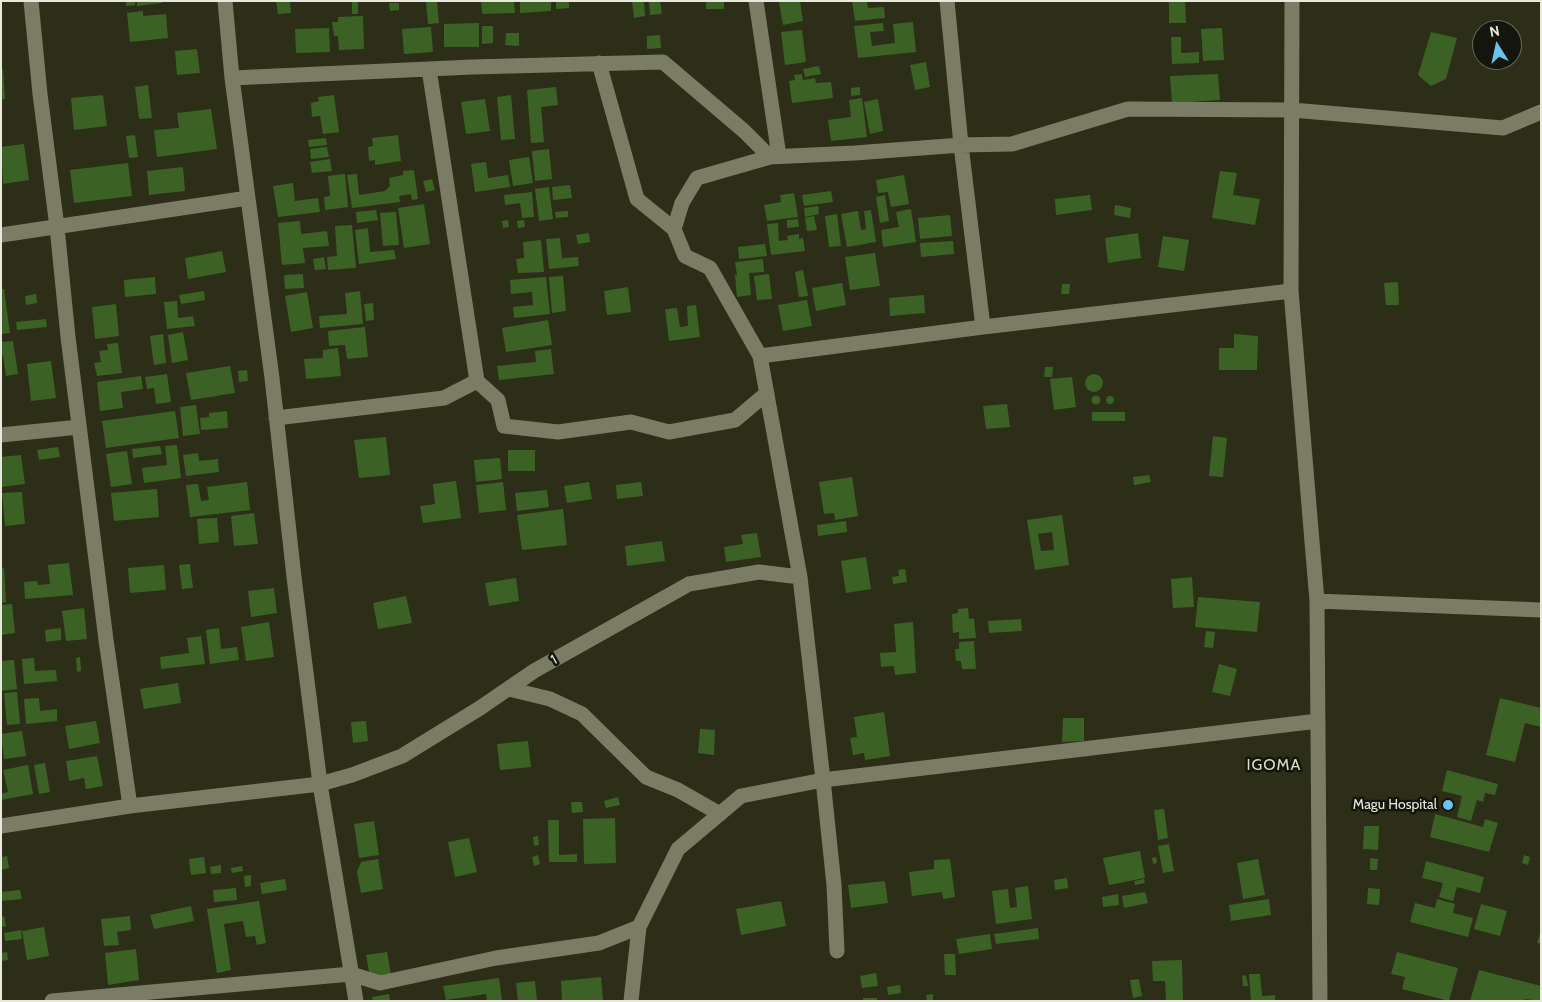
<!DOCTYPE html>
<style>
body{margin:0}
#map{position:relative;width:1542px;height:1002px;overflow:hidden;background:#2c2e18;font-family:Cabin,sans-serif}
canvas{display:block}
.frame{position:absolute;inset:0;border:2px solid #e8e9dc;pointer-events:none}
.north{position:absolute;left:1472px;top:20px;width:50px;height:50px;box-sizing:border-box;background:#14150c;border:1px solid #696a5f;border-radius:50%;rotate:350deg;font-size:14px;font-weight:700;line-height:20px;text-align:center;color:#e8e9dc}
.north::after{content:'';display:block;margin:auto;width:18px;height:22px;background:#67c4f0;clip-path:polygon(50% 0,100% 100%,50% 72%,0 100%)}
</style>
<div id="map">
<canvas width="1542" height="1002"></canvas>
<div class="frame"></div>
<div class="north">N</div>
</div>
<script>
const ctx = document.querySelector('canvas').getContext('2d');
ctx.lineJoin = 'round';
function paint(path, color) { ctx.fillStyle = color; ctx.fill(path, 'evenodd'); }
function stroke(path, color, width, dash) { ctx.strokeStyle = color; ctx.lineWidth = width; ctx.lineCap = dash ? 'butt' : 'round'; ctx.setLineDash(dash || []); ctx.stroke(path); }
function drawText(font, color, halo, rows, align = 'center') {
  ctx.font = font + ' Cabin,sans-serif'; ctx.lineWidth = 5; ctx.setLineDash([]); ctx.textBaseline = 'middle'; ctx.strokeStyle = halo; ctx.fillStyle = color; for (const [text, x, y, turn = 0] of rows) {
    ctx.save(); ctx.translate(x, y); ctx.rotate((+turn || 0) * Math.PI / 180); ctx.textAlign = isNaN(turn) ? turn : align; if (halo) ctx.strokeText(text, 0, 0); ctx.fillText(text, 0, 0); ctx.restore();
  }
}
paint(new Path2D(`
 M126,1H135V5L126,6Z
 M137,1H162V3L137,6Z
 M276,1H290L291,13L278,14Z
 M426,1H437L439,23L428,24Z
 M481,1H514L515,13L482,14Z
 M520,1H551V11L520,13Z
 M556,1H569V8L556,9Z
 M632,1H644L645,16L634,18Z
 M649,1H660L662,14L650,15Z
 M706,1H724V9H706Z
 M800,1L803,21L783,25L779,2Z
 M852,1H867L868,8L884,7L885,18L855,21Z
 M1169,1H1185L1186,23H1169Z
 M352,2H358V14H352Z
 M389,3H399V10L390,11Z
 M143,11V16L166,14L168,38L130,42L127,13Z
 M363,16L364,49L339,50L338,36H334L332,22H338V17Z
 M913,22L916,52L858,58L854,26L883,23L884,31L870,32L872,46L895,43L893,24Z
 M479,23V47H444V24Z
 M482,26H493V43L482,44Z
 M431,27L433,52L404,54L402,29Z
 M329,28L330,52L296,53L295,29Z
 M1222,28L1224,60L1203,61L1201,29Z
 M802,30L806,62L785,65L781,32Z
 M1431,32L1457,38L1446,79L1431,86L1418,75Z
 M506,33H519V46L505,45Z
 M660,35L661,48L647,49V36Z
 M1171,37H1181V53L1199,52V63L1172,64Z
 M197,49L200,73L177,75L175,51Z
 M926,62L930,87L915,90L910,65Z
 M819,66L821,74L805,77L803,69Z
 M1,69H3L5,99H1Z
 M802,74L803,80L815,78L816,83L831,82L833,98L792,103L789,81L795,80L794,75Z
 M1218,74L1220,100L1172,103L1170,76Z
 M148,85L152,118L139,119L135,87Z
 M556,87L558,105L541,107L544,142L531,143L527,90Z
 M860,87V95L851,96V88Z
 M103,95L107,126L74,130L71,98Z
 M334,95L339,132L323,134L320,116L312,117L311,103L319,101L318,97Z
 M511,95L515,139L501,140L497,97Z
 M862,98L867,137L831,141L828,120L851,117L849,100Z
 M485,99L490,131L466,134L461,102Z
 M878,99L883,131L870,134L864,102Z
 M211,109L217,149L157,157L154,130L179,128L177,113Z
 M135,135L138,157L129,158L126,136Z
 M398,135L401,161L375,165V160L369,161L368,147L373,146L372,138Z
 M326,138L327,145L309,147L308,140Z
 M24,144L29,180L3,184L1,147Z
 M327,147L329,157L311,159L310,149Z
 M549,149L552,179L535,181L532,151Z
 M529,157L533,183L513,186L509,160Z
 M330,159L332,171L312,173L310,162Z
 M486,162L488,178L508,175L510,187L475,192L471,164Z
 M128,163L132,196L74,203L70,170Z
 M183,167L185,191L149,195L147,171Z
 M414,170L418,199L412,200L411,194L399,196L400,202L352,208L347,175L357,174L359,195L385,191L390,186L389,178L403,175V171Z
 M1220,171L1237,173L1233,195L1260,199L1255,225L1212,218Z
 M345,174L348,207L325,210L324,197L330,196L328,176Z
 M904,175L909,204L891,207L888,192L878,193L876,180Z
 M432,179L435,190L426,192L423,181Z
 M293,183L295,201L318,198L320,212L278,217L273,186Z
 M570,185L572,198L553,200L552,187Z
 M549,187L553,219L539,221L535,189Z
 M831,191L833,202L804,206L802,195Z
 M532,192L534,217L522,218L520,203L505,205L504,195Z
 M794,193L798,217L767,221L764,205L781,202L780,195Z
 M885,195L889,221L880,223L876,197Z
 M1090,195L1092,210L1056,215L1055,199Z
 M424,204L430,244L404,248L398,208Z
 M1115,205L1131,208L1130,218L1114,215Z
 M818,206L819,214L805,217L804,208Z
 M911,209L916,242L883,247L881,230L899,227L896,212Z
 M376,210L378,220L357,223L356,212Z
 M871,210L876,242L847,247L841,214L858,211L861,230L866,229L864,211Z
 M568,211V217L556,218L555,212Z
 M396,212L399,245L383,246L380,213Z
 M837,214L841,246L829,247L825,216Z
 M950,215L952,236L920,239L918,218Z
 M814,216L817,230L807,231L805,218Z
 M798,219L799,227L787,228V220Z
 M508,220L509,227L503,228L502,221Z
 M524,220L525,227L518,228L517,221Z
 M300,221L301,234L327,231L329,246L303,248L305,263L282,265L278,223Z
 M778,223L779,241L788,240L787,236L799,234V239L803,238L805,251L771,255L767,224Z
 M352,225L356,268L328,270L327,257L337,256L335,226Z
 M368,228L370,252L394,250L396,259L359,264L355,230Z
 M589,233L590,242L578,244L576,235Z
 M1138,233L1141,258L1108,263L1105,238Z
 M1163,236L1189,240L1184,271L1158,267Z
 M560,238L562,258L578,257L579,266L549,269L546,239Z
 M541,240L544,272L518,273L516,259L524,258L523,242Z
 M953,241L954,254L921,257L920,243Z
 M765,244L767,256L739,259L738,247Z
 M222,251L226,272L188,279L185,258Z
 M875,253L880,286L850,290L845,257Z
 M324,257L326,269L315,270L313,259Z
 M763,259L764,272L749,273L751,295L737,297L735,275H737L735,262Z
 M803,270L808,296L799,297L795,272Z
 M303,274L304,288L285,289L284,275Z
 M769,274L772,299L757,300L754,276Z
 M563,276L566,311L552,313L549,277Z
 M155,277L156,294L125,297L124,280Z
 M546,277L550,314L514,318L513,307L533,305L532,292L511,294L510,280Z
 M1398,282L1399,305H1386L1384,283Z
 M842,283L846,305L816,311L812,288Z
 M1062,284H1070L1069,294H1061Z
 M628,287L631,312L607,315L604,291Z
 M1,289H4L10,333L1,334Z
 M204,291L205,300L181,304L179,295Z
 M360,291L363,324L320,328L319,316L347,314L345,293Z
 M307,292L313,328L291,332L285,296Z
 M36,294L37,303L26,305L25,296Z
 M924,295L925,313L890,316L889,298Z
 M807,300L812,326L783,331L778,305Z
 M177,301L178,318L193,316L195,326L167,329L164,302Z
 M373,303L374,320L366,321L364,304Z
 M116,304L119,336L95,339L92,307Z
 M696,305L700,337L669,341L665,309L677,308L680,327L688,326L687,306Z
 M46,319L47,327L17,330L16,322Z
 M548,320L552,345L506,352L502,328Z
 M365,327L368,357L347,359L345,345L329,346L328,331Z
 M183,332L188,360L172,363L168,335Z
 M163,334L166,363L154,365L150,336Z
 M1234,334L1258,336L1257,370H1219V348H1234Z
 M13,341L18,374L6,376L3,355H1V342Z
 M118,343L122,373L97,376L94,363L101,362L99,351L108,350L107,344Z
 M338,348L341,376L306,379L304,359L323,358V350Z
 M551,349L554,374L499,380L497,366L536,362L535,351Z
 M51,361L56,398L31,401L27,364Z
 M230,366L235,393L191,400L186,373Z
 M1045,367H1053L1052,377H1044Z
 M247,370L248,381L239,382L238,371Z
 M167,374L171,402L156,404L154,388L147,389L145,377Z
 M1085 383a9 9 0 1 1 18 0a9 9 0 1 1-18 0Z
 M141,376L143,389L121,392L123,408L100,411L97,382Z
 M1072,377L1076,407L1054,410L1050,379Z
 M1091.5 400a4.5 4.5 0 1 1 9 0a4.5 4.5 0 1 1-9 0Z
 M1106 400a4 4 0 1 1 8 0a4 4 0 1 1-8 0Z
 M1007,404L1010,427L986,429L983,406Z
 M196,405L200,434L183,436L180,407Z
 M175,411L179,438L106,448L102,421Z
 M227,411L228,428L201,430L200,418L209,417V413Z
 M1092,412H1125V421H1092Z
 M1213,436L1227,438L1223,477L1209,476Z
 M386,437L390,475L359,478L354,440Z
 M177,445L181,478L144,483L142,468L167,465L165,446Z
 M160,446L162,454L133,458L132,449Z
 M58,447L60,457L39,460L37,450Z
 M508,450H535V471H508Z
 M127,451L132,484L111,487L106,454Z
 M198,453L199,461L218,459L219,472L186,476L183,455Z
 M21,455L25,484L1,487V457Z
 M500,458L502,479L476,482L474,460Z
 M1149,475L1151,482L1134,485L1133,477Z
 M852,477L858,516L835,520L834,513L824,514L819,482Z
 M456,481L461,518L423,523L420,506L435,504L433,484Z
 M247,482L250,510L190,517L186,485L198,484L201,501L209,500L207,487Z
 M503,482L506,510L479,513L476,485Z
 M589,482L592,499L567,503L564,486Z
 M641,482L643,496L617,499L616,485Z
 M157,489L159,517L114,521L111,493Z
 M547,490L549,507L517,511L515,493Z
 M22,492L25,524L5,526L2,493Z
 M563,509L567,545L522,550L517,515Z
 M254,513L258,544L234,546L231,516Z
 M1062,515L1069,565L1035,570L1027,520ZM1052,532L1054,550L1041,551L1038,534Z
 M217,518L219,542L199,544L197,519Z
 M846,521L847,532L818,536L817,525Z
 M757,533L761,557L726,562L724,547L743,544L741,535Z
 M662,541L665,561L627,566L625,546Z
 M866,557L871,589L846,593L841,561Z
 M69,563L73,595L25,599L24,582L37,581L38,585L50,584L48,565Z
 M190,564L193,588L182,589L179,565Z
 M164,565L166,590L130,593L128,568Z
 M4,568L6,602L1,603V569Z
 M905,569L907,582L893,584L892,577L899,576L898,570Z
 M1192,577L1194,607L1173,608L1171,579Z
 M516,578L519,601L489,606L485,583Z
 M274,588L277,613L251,617L248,591Z
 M406,596L412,623L378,629L373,603Z
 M1198,597L1260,602L1257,632L1195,627Z
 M12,604L15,633L1,635V605Z
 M84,608L87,639L66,641L62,611Z
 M968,608L969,619L974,618L976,638L959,639V632L953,633L952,614L958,613V609Z
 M1021,619L1022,631L989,633L988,621Z
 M269,622L274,657L246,661L241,627Z
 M913,622L916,673L895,675L894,666L881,667L880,653L896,652L894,624Z
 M61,628V640L46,642L45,630Z
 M219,628L221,649L237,647L239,660L210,664L206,630Z
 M1206,631L1215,632L1213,648L1204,647Z
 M201,636L205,664L161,669L160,657L189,653L187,638Z
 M974,641L976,669H962L961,661H956L955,649H959V642Z
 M80,657L81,671L77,672L76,658Z
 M34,658L35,671L56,670L57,681L24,684L22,659Z
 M14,660L17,689L1,691V661Z
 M1219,664L1237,669L1230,696L1212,692Z
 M178,683L181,703L144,709L140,689Z
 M17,692L20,724L7,725L4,693Z
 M39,698L40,711L57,709V721L26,724L24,699Z
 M1500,698L1541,708V727L1525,723L1515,762L1486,755Z
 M884,712L890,756L865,760L864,753L853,755L850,738L857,737L854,717Z
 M1063,718H1084V741L1062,742Z
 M96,721L100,743L69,749L65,726Z
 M366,721L368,741L353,743L351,722Z
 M700,729L715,730L714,755L698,753Z
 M22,731L26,756L4,759L1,734Z
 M528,741L531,767L500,770L497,744Z
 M97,756L103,786L86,789L84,778L69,781L66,761Z
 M45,763L50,792L39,794L34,765Z
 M28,765L33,794L1,800V794L8,792L3,770Z
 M1447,770L1498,784L1495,795L1485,793L1483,802L1477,800L1471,821L1457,817L1462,796L1442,791Z
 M618,797L620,805L606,808L604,801Z
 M571,802H582L583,812L572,813Z
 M1164,809L1168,838L1158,840L1154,810Z
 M1435,814L1483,827L1485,819L1498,823L1489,852L1430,837Z
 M615,818L616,863L584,864L583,819Z
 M548,820H559V855L577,854V862H549Z
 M374,821L379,855L359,858L354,824Z
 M1364,826H1379L1378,850L1363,849Z
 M538,836L539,845L534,846L533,837Z
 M469,838L477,872L455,877L448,842Z
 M1169,844L1174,871L1163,873L1158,846Z
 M1140,851L1145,878L1109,885L1103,858Z
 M538,855L540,864L534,866L532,857Z
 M1524,855L1530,857L1528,865L1522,863Z
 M7,856L9,868L1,870V857Z
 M204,857L206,873L191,875L189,859Z
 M1156,857L1157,863L1153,864L1152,858Z
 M1370,858L1378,859L1377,870H1370Z
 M378,859L383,889L361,893L357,872L361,862Z
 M950,859L955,897L943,899L942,892L912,896L909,872L934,869V860Z
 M1258,859L1265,895L1243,899L1237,863Z
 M1426,861L1484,877L1480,893L1457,887L1453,901L1439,897L1443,883L1422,878Z
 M221,865V873L211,874L210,867Z
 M242,866L243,871L232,873L231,868Z
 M251,875V886L245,887L244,876Z
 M1067,878L1068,888L1055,890L1054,880Z
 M285,879L287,890L262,894L260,883Z
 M1144,879L1145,883L1135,885L1134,881Z
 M885,881L888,903L851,908L848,885Z
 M1028,886L1032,919L996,924L992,891L1008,889L1010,908L1017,907L1015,888Z
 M236,888L237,900L214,902L213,890Z
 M1368,888L1380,889L1379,905L1367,904Z
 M20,890L22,899L1,901V892Z
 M1145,892L1148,903L1124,908L1122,896Z
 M1118,894L1119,905L1103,907L1102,897Z
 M1269,899L1271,915L1231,921L1229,905Z
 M1437,899L1455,904L1453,913L1473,918L1468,937L1410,922L1415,903L1435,908Z
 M259,901L266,943L257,945L255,936L246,937L243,921L224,924L231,970L217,973L207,909Z
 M781,901L786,926L741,935L736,909Z
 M1481,904L1507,911L1500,936L1474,929Z
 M191,906L194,921L154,929L150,915Z
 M4,916L6,926L1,927V917Z
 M130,916L131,930L117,932L119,945L104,946L101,919Z
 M44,927L49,956L27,960L22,931Z
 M1038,928L1039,939L996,944L994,934Z
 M21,930L22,939L5,941L4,933Z
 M1540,933H1541V944L1537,943Z
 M990,934L992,949L959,954L956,939Z
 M136,949L139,980L108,985L105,953Z
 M7,952L8,960L1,961V953Z
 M387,952L391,974L370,977L366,955Z
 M1397,952L1458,968L1449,1001L1402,989L1405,977L1391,974Z
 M944,954H955L956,975H945Z
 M1182,960L1183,1001H1166L1165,981H1153L1152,961Z
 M1479,970L1541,986L1540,1001L1525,999V1001H1470Z
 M876,973L878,986L862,988L860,976Z
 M1249,974H1260L1262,996L1275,995V1001H1251Z
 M1246,975L1248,986H1243L1242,976Z
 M601,977L603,1001H562L561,981Z
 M499,978L502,1001H487L486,994L446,1000L443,986Z
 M1139,979L1142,996L1133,998L1130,980Z
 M535,981L537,1001H518L516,983Z
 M900,985L901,993L888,995L887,987Z
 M389,994L390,1001H373L372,997Z
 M933,994V1001H927L926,995Z
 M863,998H877V1001H863Z`), '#3b6224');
stroke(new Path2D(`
 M31,1L40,94L57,227L68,337L106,640L130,806
 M225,1L232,78L272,378L294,577L320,784L356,1001
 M756,1L779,156
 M947,1L961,145L983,327
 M1292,1L1291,291L1317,601
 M599,63L637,199L674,229
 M232,78L472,67L663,62L744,131L770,157L855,153L961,145L1012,144L1128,109L1292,110L1503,128L1541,112
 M1,235L248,198
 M1291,291L983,327L760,356L800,577L823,780L1318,721
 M760,356L710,268L685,256L674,229L682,203L697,178L770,157
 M477,381L498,400L504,426L558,432L631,422L669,432L735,420L767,393
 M276,418L444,398L477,381L429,69
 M1,435L79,427
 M509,689L550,699L582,714L646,777L678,790L720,814
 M1,826L130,806L320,784L352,775L402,756L480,708L534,671L689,584L759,572L800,577
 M52,1001L351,974L380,983L496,958L599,943L639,927L678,849L741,796L823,780L834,885L837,951
 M631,1001L639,927
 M1320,1001L1317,601L1541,610`), '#7a7c64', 15);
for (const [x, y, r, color] of [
 [1448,805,6,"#67c4f0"]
]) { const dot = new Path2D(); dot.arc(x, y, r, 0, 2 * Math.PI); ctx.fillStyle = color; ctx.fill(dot); stroke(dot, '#14150c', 2); }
drawText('14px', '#e8e9dc', '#14150c', [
 ["1",554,660,-29]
]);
drawText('14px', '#e8e9dc', '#14150c', [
 ["Magu Hospital",1437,805]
], 'right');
ctx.letterSpacing = '1px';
drawText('16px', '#dbdec3', '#14150c', [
 ["IGOMA",1274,765]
]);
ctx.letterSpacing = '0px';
</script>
